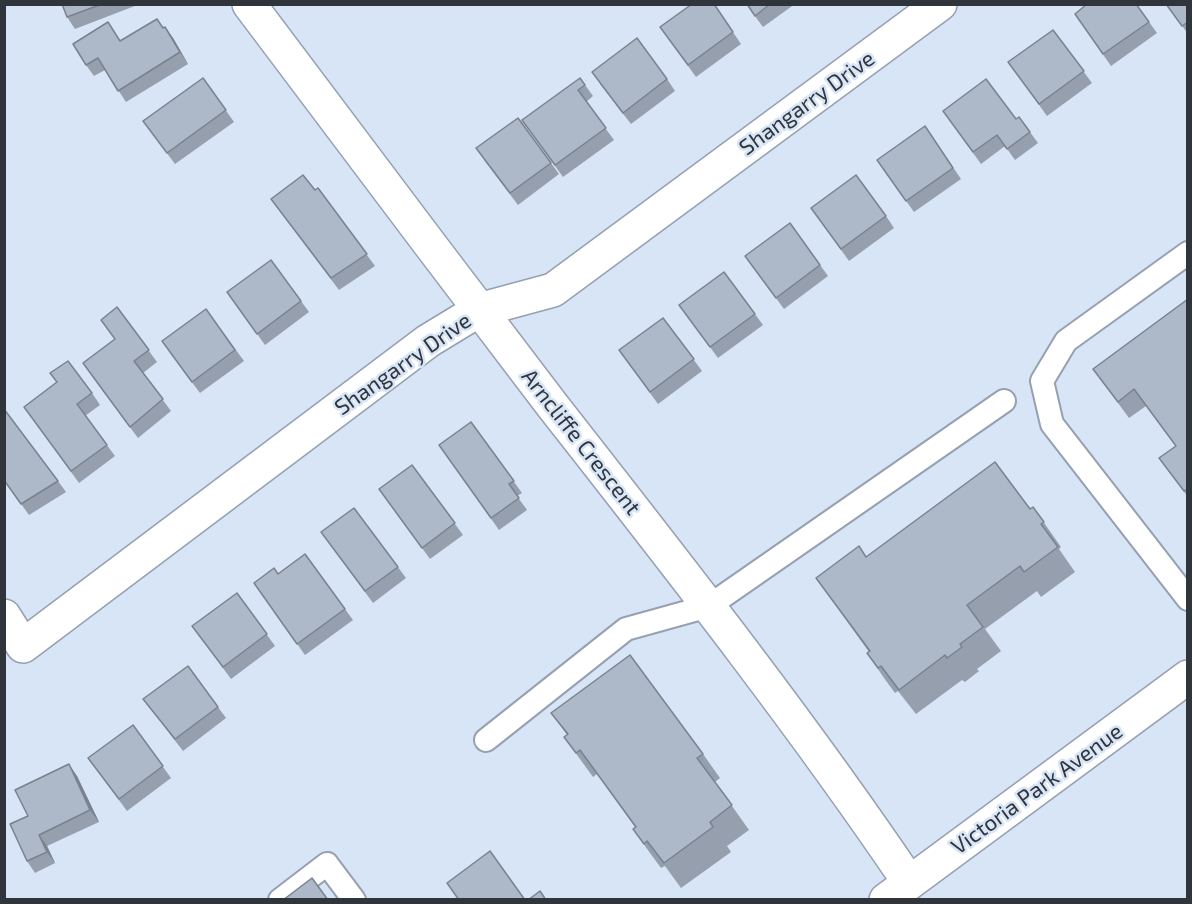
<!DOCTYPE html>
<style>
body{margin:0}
#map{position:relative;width:1192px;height:904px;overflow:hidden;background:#d8e5f6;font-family:"Exo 2",sans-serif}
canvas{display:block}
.frame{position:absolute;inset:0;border:6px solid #30353b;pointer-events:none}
</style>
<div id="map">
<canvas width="1192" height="904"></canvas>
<div class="frame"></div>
</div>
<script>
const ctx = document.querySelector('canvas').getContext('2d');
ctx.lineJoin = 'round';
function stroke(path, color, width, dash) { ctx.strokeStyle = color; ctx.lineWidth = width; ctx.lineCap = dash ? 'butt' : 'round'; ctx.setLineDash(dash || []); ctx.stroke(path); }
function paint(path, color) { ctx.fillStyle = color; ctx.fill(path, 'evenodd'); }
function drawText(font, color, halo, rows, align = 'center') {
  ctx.font = font + ' "Exo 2",sans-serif'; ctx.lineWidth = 5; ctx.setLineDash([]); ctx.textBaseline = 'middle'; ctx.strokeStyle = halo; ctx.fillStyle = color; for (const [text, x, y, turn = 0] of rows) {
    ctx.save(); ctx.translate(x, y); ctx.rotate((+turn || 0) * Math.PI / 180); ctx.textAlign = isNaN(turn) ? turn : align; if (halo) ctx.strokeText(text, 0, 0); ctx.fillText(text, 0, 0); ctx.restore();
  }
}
const lane = new Path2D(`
 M1188,253L1066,341L1042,381L1052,424L1188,599
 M486,740L626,629L709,606L1004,401
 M280,900L327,864L354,900`);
const street = new Path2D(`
 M249,4C350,138 450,272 552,405C674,561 798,718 909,882
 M4,616L23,646L428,341L479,310L553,290L940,4`);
const secondary = new Path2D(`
 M886,900L1188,677`);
stroke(lane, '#95a0b0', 26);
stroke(street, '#95a0b0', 36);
stroke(secondary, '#95a0b0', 36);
stroke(lane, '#fff', 22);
stroke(street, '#fff', 33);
stroke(secondary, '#fff', 33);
paint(new Path2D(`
 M62,4H140L75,29L67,17Z
 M714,4L741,44L696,77L660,27Z
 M746,4H795L763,27Z
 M1136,4L1157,33L1111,66L1075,14Z
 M1166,4H1188V34Z
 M165,27L173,38L188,64L126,102L105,70L94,76L86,65L121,41Z
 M1053,30L1092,83L1047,116L1008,62Z
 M203,78L234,122L175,164L143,121Z
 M580,78L593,96L586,102L614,140L563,177L522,120Z
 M667,79L675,91L631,124L600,84Z
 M943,111L1016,119L1019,117L1038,143L1015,160L1005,146L981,164Z
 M925,126L961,179L914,212L877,160Z
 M484,160L551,163L559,174L518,205Z
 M318,188L375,266L339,290L279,210Z
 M811,208L886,216L894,228L849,261Z
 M790,223L828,276L784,309L745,256Z
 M724,272L763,325L718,358L679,305Z
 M227,292L301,301L309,312L265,345Z
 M1188,299V497L1159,458L1176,446L1146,406L1129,418L1093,369Z
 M117,307L157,362L143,373L171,411L138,438L91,375L115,339Z
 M206,309L244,361L200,393L170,353Z
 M663,318L702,371L658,404L619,350Z
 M57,382L92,393L100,405L85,416L115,456L79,483L24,407Z
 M471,422L522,493L517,496L527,510L499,530L439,445Z
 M412,465L463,535L430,559L379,489Z
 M4,480L58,481L66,492L29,515Z
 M1033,507L1061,547L1059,549L1075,572L1041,597L1037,591L985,629L1001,651L977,669L979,671L965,682L962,680L916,714L898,691L895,693L884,678L867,653L869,652L816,578L866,557L1030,509Z
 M354,508L406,578L373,603L329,543Z
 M305,554L353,620L305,655L254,583L278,574Z
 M237,593L275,646L231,679L192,626Z
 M188,666L226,718L183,751L143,699Z
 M551,713L703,754L720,778L715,782L749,830L727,846L731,852L681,888L665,866L661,868L650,853L633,829L635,827L597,774L593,777L564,737L567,735Z
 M133,725L171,778L127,811L88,758Z
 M77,776L99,822L47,846L55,863L35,873L27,861L28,816Z`), '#959fad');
paint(new Path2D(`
 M165,27L173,38L188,64L180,52Z
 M69,764L77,776L99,822L90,810Z
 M39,835L47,846L55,863L47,852Z`), '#79828d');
const building = new Path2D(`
 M62,4H102L67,17Z
 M692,4H714L733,32L688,65L660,27Z
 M747,4H770L755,16Z
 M1087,4H1136L1149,22L1103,54L1075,14Z
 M1166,4H1188V22L1182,26Z
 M157,19L163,28L165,27L180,52L118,91L98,58L86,65L73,44L108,22L120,41Z
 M1053,30L1084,71L1039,104L1008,62Z
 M637,38L667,79L623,113L592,72Z
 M203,78L226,110L167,153L143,121Z
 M580,78L585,85L578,90L606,128L555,165L522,120Z
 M986,79L1016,119L1019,117L1030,132L1007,149L997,135L973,152L943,111Z
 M518,118L551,163L510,193L476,148Z
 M925,126L953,168L906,201L877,160Z
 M303,175L315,190L318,188L367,254L331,278L271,199Z
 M856,175L886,216L841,249L811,208Z
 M790,223L820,265L776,298L745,256Z
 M271,260L301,301L257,334L227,292Z
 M724,272L755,314L710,347L679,305Z
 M1188,299V489L1184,491L1159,458L1176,446L1134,389L1118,402L1093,369Z
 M117,307L149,350L134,361L163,399L130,427L83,363L115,339L101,320Z
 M206,309L235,350L192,382L162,341Z
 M663,318L694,359L650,392L619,350Z
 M68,361L92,393L77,404L107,445L71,471L24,407L57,382L50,373Z
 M4,409L58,481L21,504L4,480Z
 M471,422L514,481L509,484L519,498L491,518L439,445Z
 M995,462L1030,509L1033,507L1044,522L1041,524L1058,547L1024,572L1020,566L967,605L983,627L960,644L962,647L947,658L945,655L899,690L881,666L878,668L867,653L870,651L816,578L859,546L866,557Z
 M412,465L455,523L422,548L379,489Z
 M354,508L398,567L365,591L321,532Z
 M305,554L345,609L297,644L254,583L274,568L278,574Z
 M237,593L267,634L223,667L192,626Z
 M630,655L703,754L697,758L732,805L710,822L713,827L664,863L647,841L644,844L633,829L636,827L580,750L576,753L564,737L568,734L551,713Z
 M188,666L218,707L175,739L143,699Z
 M133,725L163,766L119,799L88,758Z
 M69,764L90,810L39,835L47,852L27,861L10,824L28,816L15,790Z
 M490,851L525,900H459L447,883Z
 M312,878L328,900H283Z
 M540,891L546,900H528Z`);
paint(building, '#adb9c9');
stroke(building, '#79828d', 1.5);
drawText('22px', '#30353b', '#d8e5f6', [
 ["Shangarry Drive",807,103,-36],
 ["Shangarry Drive",403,364,-35],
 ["Arncliffe Crescent",581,442,52],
 ["Victoria Park Avenue",1037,789,-36]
]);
</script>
